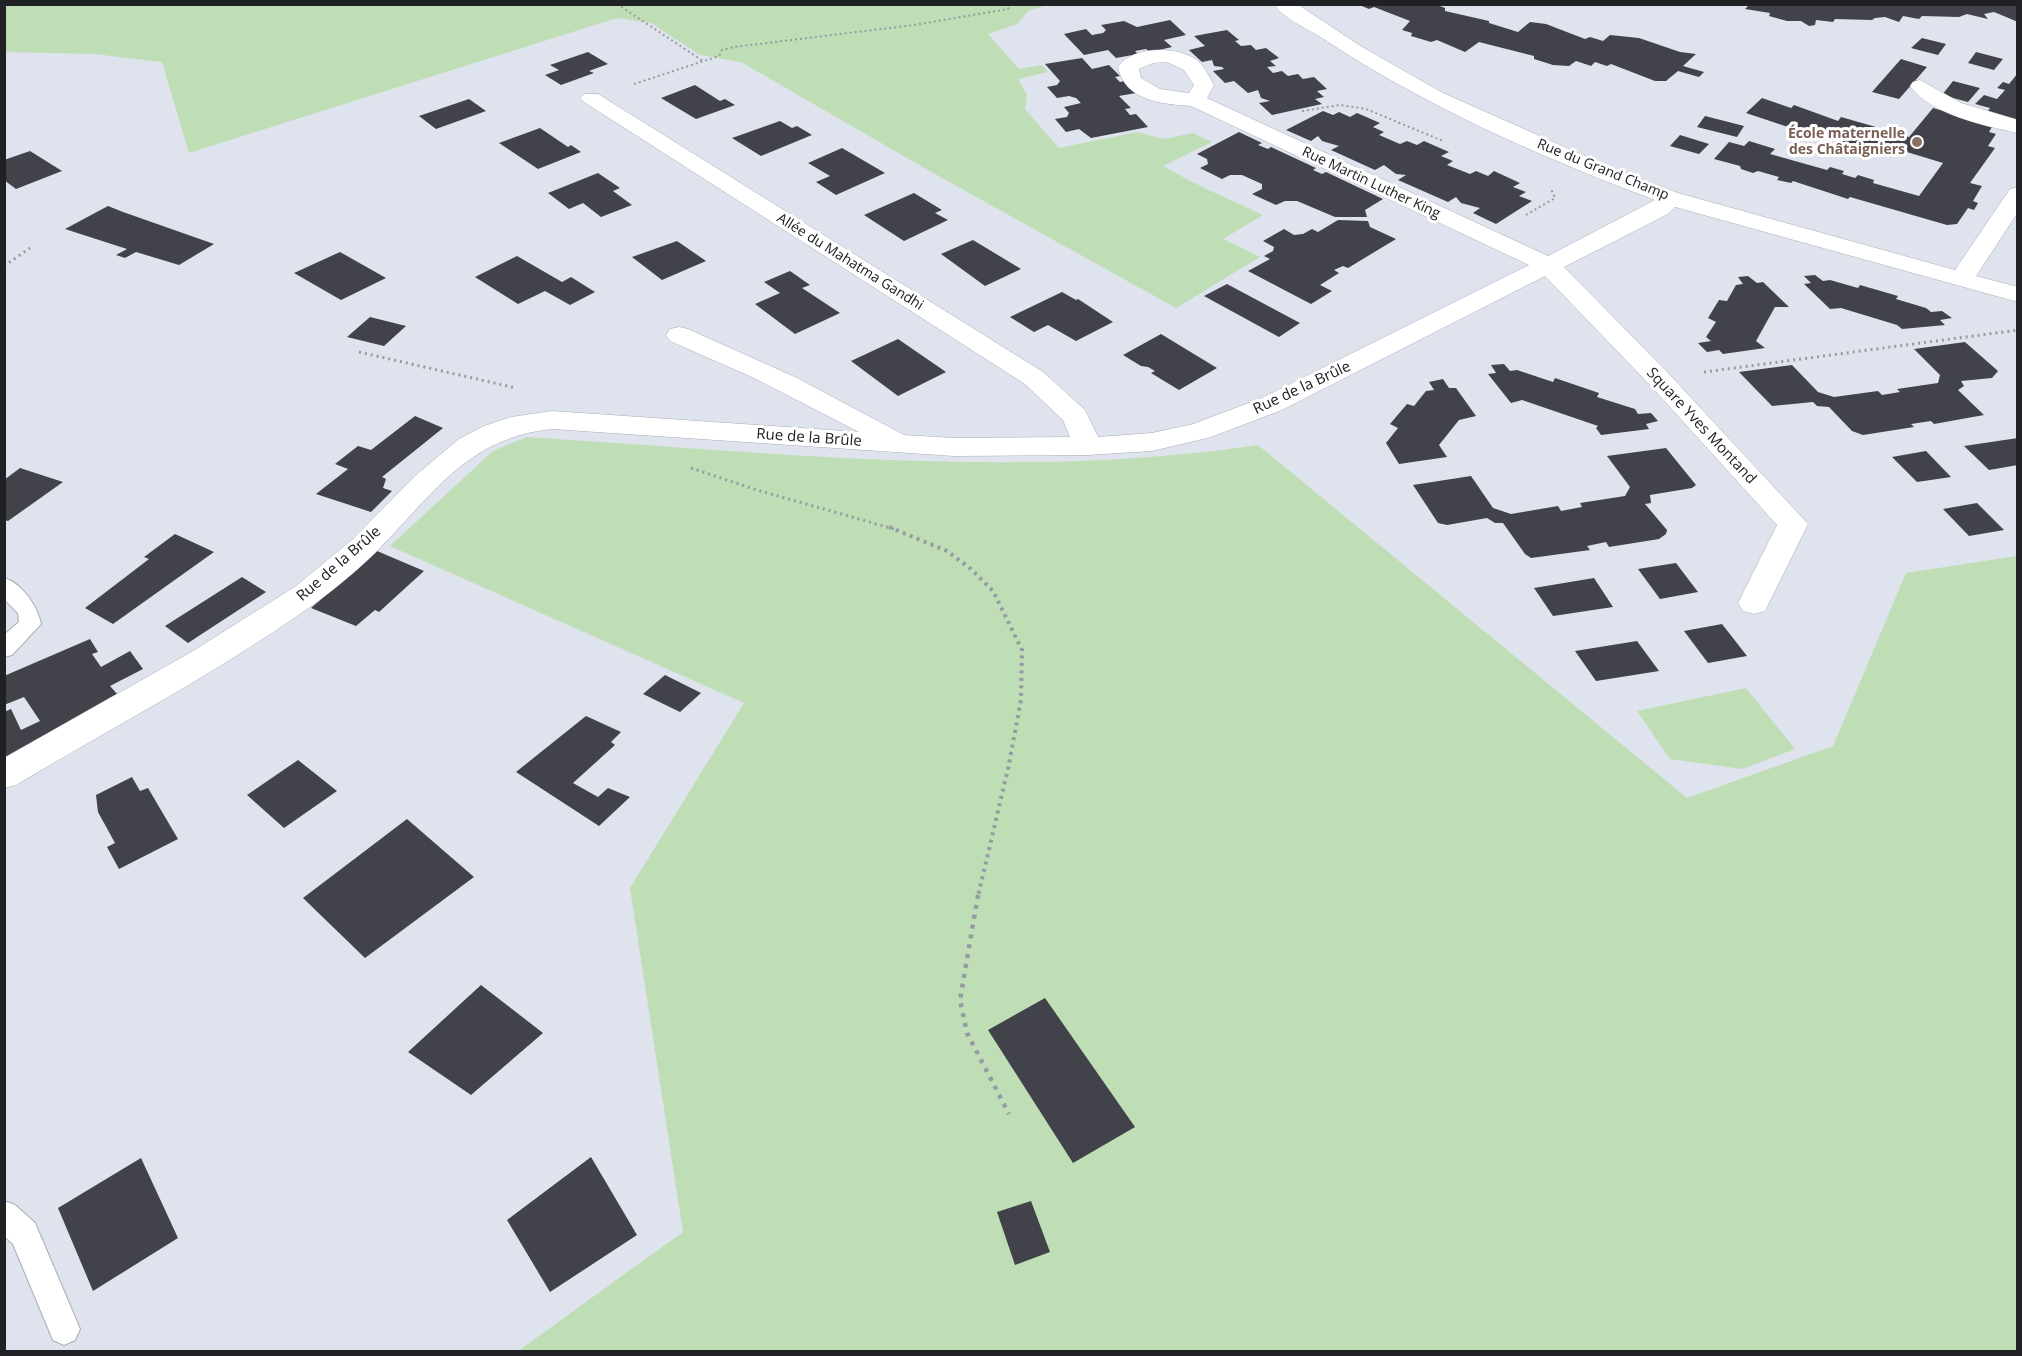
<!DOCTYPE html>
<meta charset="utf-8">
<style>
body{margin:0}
#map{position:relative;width:2022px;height:1356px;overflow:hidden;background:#dfe3ed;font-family:"Open Sans",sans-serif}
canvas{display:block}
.frame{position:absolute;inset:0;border:6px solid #202125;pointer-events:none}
</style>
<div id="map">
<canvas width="2022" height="1356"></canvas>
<div class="frame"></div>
</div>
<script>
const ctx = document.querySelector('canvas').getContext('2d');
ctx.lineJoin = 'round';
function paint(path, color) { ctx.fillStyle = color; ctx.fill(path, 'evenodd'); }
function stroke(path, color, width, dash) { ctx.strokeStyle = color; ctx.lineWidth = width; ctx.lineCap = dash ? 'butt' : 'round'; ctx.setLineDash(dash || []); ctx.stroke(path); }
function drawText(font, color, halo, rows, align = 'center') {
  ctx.font = font + ' "Open Sans",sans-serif'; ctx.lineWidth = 6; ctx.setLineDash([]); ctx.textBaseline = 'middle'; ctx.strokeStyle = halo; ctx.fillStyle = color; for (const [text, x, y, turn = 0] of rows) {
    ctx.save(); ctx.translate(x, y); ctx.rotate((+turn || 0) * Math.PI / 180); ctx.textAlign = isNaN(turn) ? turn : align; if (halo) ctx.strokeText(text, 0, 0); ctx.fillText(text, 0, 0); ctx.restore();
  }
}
paint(new Path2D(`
 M5,4L1049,5L1029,10L1017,24L988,34L1019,69L1042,65L1048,72L1018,79L1027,95L1025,109L1059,148L1137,132L1164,139L1193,133L1212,142L1163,166C1196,185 1229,199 1263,215L1223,239L1260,257L1176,308L926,169L741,62L700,55L651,23L617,18L189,153L162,62L94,54L5,52Z
 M527,437C770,452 1017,481 1258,445L1687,798L1833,746L1906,573L2017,556V1351H518L683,1232L630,888L744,703L390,546L493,451Z
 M1746,688L1795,749L1742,769L1670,759L1637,711Z`), '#bfdeb5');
paint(new Path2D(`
 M1357,4H1435L1445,8V11L1489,21V23L1518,32L1530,22L1546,24L1585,39L1590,37L1603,41L1610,35L1639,38L1680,52L1696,54L1683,66L1704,72L1699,77L1678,71L1666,81H1655L1611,64L1607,66L1595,62L1591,66L1576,61L1569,66L1553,65L1534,59V56L1479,42L1465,52L1437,40L1431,42L1411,36L1412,33L1402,30L1410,21L1374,7L1369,9Z
 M1750,4H2018V22L1994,12L1984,14L1988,19L1967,14L1959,17L1922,16L1919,19L1903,16L1899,22L1885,17L1875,18L1872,20L1835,19L1833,22L1816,20L1815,25L1809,26L1801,21H1787L1769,16L1770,13L1745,9Z
 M1170,20L1186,35L1164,40L1172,47L1150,52L1146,49L1135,51L1138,54L1116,58L1108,50L1084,55L1064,34L1086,29L1092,35L1103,33L1106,30L1101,25L1124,21L1137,27Z
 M1227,30L1239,40L1235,41L1241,46L1251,45L1256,50L1266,48L1279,58L1270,61L1276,66L1267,67L1273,73L1282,71L1288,76L1298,74L1303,79L1314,77L1327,89L1317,91L1324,97L1315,99L1322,104L1272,115L1259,103L1270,101L1261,98L1258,90L1248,93L1234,81L1225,83L1213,71L1224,69L1222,67L1214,66L1212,60L1202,62L1189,50L1205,46L1194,36Z
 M1922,38L1946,44L1938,55L1911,48Z
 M588,52L608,64L589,71L594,73L561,85L545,75L559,70L550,65Z
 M1976,52L2003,59L1994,70L1968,63Z
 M1082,58L1092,69L1109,65L1120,76L1115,77L1120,82L1125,81L1136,93L1119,96L1131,108L1125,109L1130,115L1136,114L1148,127L1091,138L1079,129L1066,132L1055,119L1067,117L1069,113L1064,107L1081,103L1076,98L1069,96L1057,98L1047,87L1057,85L1060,81L1045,64Z
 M1901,59L1927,67L1899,99L1872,92Z
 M2018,73V122L1986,114L1990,108L1975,104L1984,95L1997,99L2005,90L1997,88L2003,82L2009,84Z
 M1953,81L1980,88L1968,102L1942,95Z
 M695,85L720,101L725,99L735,105L696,119L661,98Z
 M1762,98L1791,108L1794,105L1838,121L1841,117L1876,127L1874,130L1909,137L1933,108L1993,125L1989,132L1996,134L1988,146L1995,148L1970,183L1982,186L1973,201L1978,203L1974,210L1968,208L1957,224L1947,225L1850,197L1848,199L1793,181L1791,183L1777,180L1779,177L1758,171L1753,173L1741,169L1740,166L1714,159L1729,142L1744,146L1749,141L1775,149L1770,154L1827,170L1830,167L1844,171L1842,174L1855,178L1858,175L1874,180L1873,183L1919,196L1943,163L1897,149L1891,157L1826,137L1824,139L1746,113Z
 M469,99L486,111L436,129L419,116Z
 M1323,111L1333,115L1339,112L1350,117L1357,113L1380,123L1373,127L1384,132L1379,135L1400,144L1407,141L1417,145L1424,141L1449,152L1441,156L1453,161L1447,165L1470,174L1476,171L1488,176L1494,171L1520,183L1513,187L1526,192L1519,196L1532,201L1496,224L1473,213L1480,208L1461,203L1456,197L1448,202L1398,180L1406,175L1396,174L1384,165L1375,170L1331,150L1339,146L1322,141L1318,136L1311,141L1286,130Z
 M1705,116L1744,126L1737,137L1697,127Z
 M780,121L792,128L797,126L812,135L761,156L732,138Z
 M540,128L568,147L571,145L581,152L538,169L499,143Z
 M1239,132L1262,143L1258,145L1268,149L1271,147L1316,168L1313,170L1322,174L1326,172L1383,199L1365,210L1367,217H1335L1297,201H1285L1276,205L1252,194L1262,189V184L1242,175H1230L1222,179L1200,168L1208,164L1207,159L1197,154Z
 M1680,135L1709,144L1699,154L1670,146Z
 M842,148L885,173L836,195L816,182L830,176L808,163Z
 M30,151L62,171L16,189L4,180V160Z
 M598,173L620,188L613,191L632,205L601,217L583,203L569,209L548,193Z
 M914,193L942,210L935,213L948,220L904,241L864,215Z
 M108,206L123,212L214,244L179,265L136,252L125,258L116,255L127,249L65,229Z
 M1338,220L1368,221L1370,227L1396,239L1348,268L1343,266L1334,270L1339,273L1320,285L1332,291L1311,304L1248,271L1270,259L1264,256L1273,251L1274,247L1263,241L1284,229L1294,235L1303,234L1312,229L1318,232Z
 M973,240L1021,269L985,286L941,254Z
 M677,241L706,261L662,280L632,257Z
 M340,252L386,278L341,300L294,273Z
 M517,256L562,282L571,277L595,292L570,305L545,291L518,304L475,277Z
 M790,271L810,285L802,288L840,313L795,334L755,304L780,293L764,282Z
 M1815,275L1823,281L1830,280L1858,288L1860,285L1898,296L1896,299L1926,308L1931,312L1942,311L1952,318L1940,320L1945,325L1902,329L1897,325L1841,308L1830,309L1804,284L1811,283L1804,276Z
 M1748,276L1757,283L1763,282L1789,307H1775L1756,341L1765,348L1723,354L1719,350L1707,352L1698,343L1711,341L1706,337L1716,322L1708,318L1719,300L1727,301L1736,285L1743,284L1738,277Z
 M1227,284L1300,323L1279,337L1204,296Z
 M1062,292L1076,300L1078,299L1113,322L1076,341L1048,325L1034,332L1010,317Z
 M370,317L406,326L384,346L347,337Z
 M1161,334L1217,368L1179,390L1151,373L1155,371L1148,367L1141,366L1123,355Z
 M898,339L946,372L898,396L851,361Z
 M1965,342L1998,371L1992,378L1961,381L1964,386L1958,390L1984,415L1934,424L1931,421L1911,424L1914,427L1863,435L1852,431L1829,407L1817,406L1813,402L1772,406L1739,372L1792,365L1818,392L1834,397L1878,391L1882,395L1900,392L1897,389L1938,383L1940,375L1914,349Z
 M1504,364L1510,371L1517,370L1553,382L1555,378L1599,393L1597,397L1635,409L1638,414L1651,413L1658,421L1646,424L1649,429L1601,435L1596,428L1598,426L1522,400L1511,403L1488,374L1496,373L1491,365Z
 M1443,379L1449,388H1456L1476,416L1459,420L1439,445L1447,457L1399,464L1386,443L1398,428L1390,424L1407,404L1414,406L1426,391L1434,390L1429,382Z
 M415,416L443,428L382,477L386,479L383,488L392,491L371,512L316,494L348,469L335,464L358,446L371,450Z
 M2018,438V465L1989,470L1964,446Z
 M1666,448L1696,485L1692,488L1650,495L1651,503L1645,504L1667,530L1666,534L1659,539L1609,547L1606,542L1587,546L1590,550L1531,558L1525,554L1503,523H1495L1487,518L1447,525L1438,523L1413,485L1471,476L1493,508L1511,514L1558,506L1561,511L1582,507L1580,503L1625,496L1630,487L1607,456Z
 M1926,451L1951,477L1917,482L1892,457Z
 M20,468L63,482L8,521L4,520V480Z
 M1977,503L2004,530L1969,536L1943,509Z
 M175,534L214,552L113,624L85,608L149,559L144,557Z
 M377,551L424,571L379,612L375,610L356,626L311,608Z
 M1676,563L1698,592L1660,599L1638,569Z
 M242,577L266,592L188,643L165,626Z
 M1594,578L1613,607L1553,616L1534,588Z
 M1722,624L1747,656L1708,663L1684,631Z
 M90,639L98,652L92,654L101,667L130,651L143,669L110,686L118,695L4,758V712L11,709L21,730L40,721L24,697L4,705V676Z
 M1637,641L1659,671L1596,681L1575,651Z
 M665,675L701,693L680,712L643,694Z
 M586,716L621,732L611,742L615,745L573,783L598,797L608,788L630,797L599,826L516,772Z
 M298,760L337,791L284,828L247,795Z
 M132,777L140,791L148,788L178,839L119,869L107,847L115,843L98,812L96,795Z
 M407,819L474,877L365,958L303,898Z
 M481,985L543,1033L471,1095L408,1052Z
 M1045,998L1135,1127L1073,1163L988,1030Z
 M591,1157L637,1235L550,1292L507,1220Z
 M141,1158L178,1238L93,1291L58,1208Z
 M1031,1201L1050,1252L1015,1265L997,1212Z`), '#41424a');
const lane = new Path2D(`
 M4,578C22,583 38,607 41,624L12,655L4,657V635L19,622L18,613L4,599Z
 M4,1201L15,1205L35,1223L80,1329L75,1340L64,1345L53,1340L13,1244L4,1236Z`);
const street = new Path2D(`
 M1274,4H1297L1362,47L1443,93L1614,169L1678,193L1955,270L2010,189L2018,187V212L1976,276L2018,287V302L1675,207L1668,214L1564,267L1668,373L1808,524L1765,611L1754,614L1743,611L1738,603L1777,525L1650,385L1545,276L1282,410L1211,437L1152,451L1088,455L954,456L552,429C466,438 432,496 375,553C351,576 325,597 297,616C207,678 110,729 16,785L4,788V758L193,651L296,586L352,540L415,476L459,439L484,426L511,417L552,411L859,432L752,377L670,341L666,335L670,329L679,327L688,329L797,378L904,435L954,438L1070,437L1063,420L1025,384L584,102L580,98L584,94H598L1043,372L1085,410L1098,437L1152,433L1193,424L1262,398L1529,265L1191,106C1162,104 1125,101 1118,67C1133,45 1179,46 1198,61C1205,67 1209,77 1214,85L1207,98L1548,256L1655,200C1540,157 1425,106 1322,38C1308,29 1284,19 1274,4ZM1167,62L1184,70L1194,85L1189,93L1160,89L1141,78L1139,69L1153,63Z
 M1920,80L1961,103L2018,120V133C1986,126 1929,114 1910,86L1913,82Z`);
stroke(lane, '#a9adb6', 2);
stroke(street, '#a9adb6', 1);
stroke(new Path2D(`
 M617,4L703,61
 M634,84L719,56L722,50L734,47L914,25L1008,9L1010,4
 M1302,111L1340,105L1366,109L1443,141
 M1526,215L1555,198L1551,189`), '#979aa1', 2, [2, 3]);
stroke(new Path2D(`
 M4,266L30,248
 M359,352L516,388
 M1704,372L2018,330
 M691,468L757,490L894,529`), '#979aa1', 3, [2, 4]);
stroke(new Path2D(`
 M889,527L947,551L971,569L993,591L1022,650L1021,700L1008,769L978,896`), '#979aa1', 4, [3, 4.5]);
stroke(new Path2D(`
 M978,895L960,1000L967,1033L1009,1114`), '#979aa1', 4.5, [4, 6]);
paint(lane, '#fff');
paint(street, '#fff');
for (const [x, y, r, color] of [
 [1917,142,6,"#8d6e63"]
]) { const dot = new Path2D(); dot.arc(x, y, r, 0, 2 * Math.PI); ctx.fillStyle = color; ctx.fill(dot); stroke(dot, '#fff', 2); }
drawText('bold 14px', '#785e54', '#fff', [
 ["École maternelle",1905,134],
 ["des Châtaigniers",1905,150]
], 'right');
drawText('14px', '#202125', '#fff', [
 ["Rue du Grand Champ",1603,170,22],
 ["Rue Martin Luther King",1371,183,25],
 ["Allée du Mahatma Gandhi",850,262,32]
]);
drawText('15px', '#202125', '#fff', [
 ["Rue de la Brûle",1302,388,-25],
 ["Square Yves Montand",1701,426,47],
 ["Rue de la Brûle",809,438,4],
 ["Rue de la Brûle",339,564,-41]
]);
</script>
